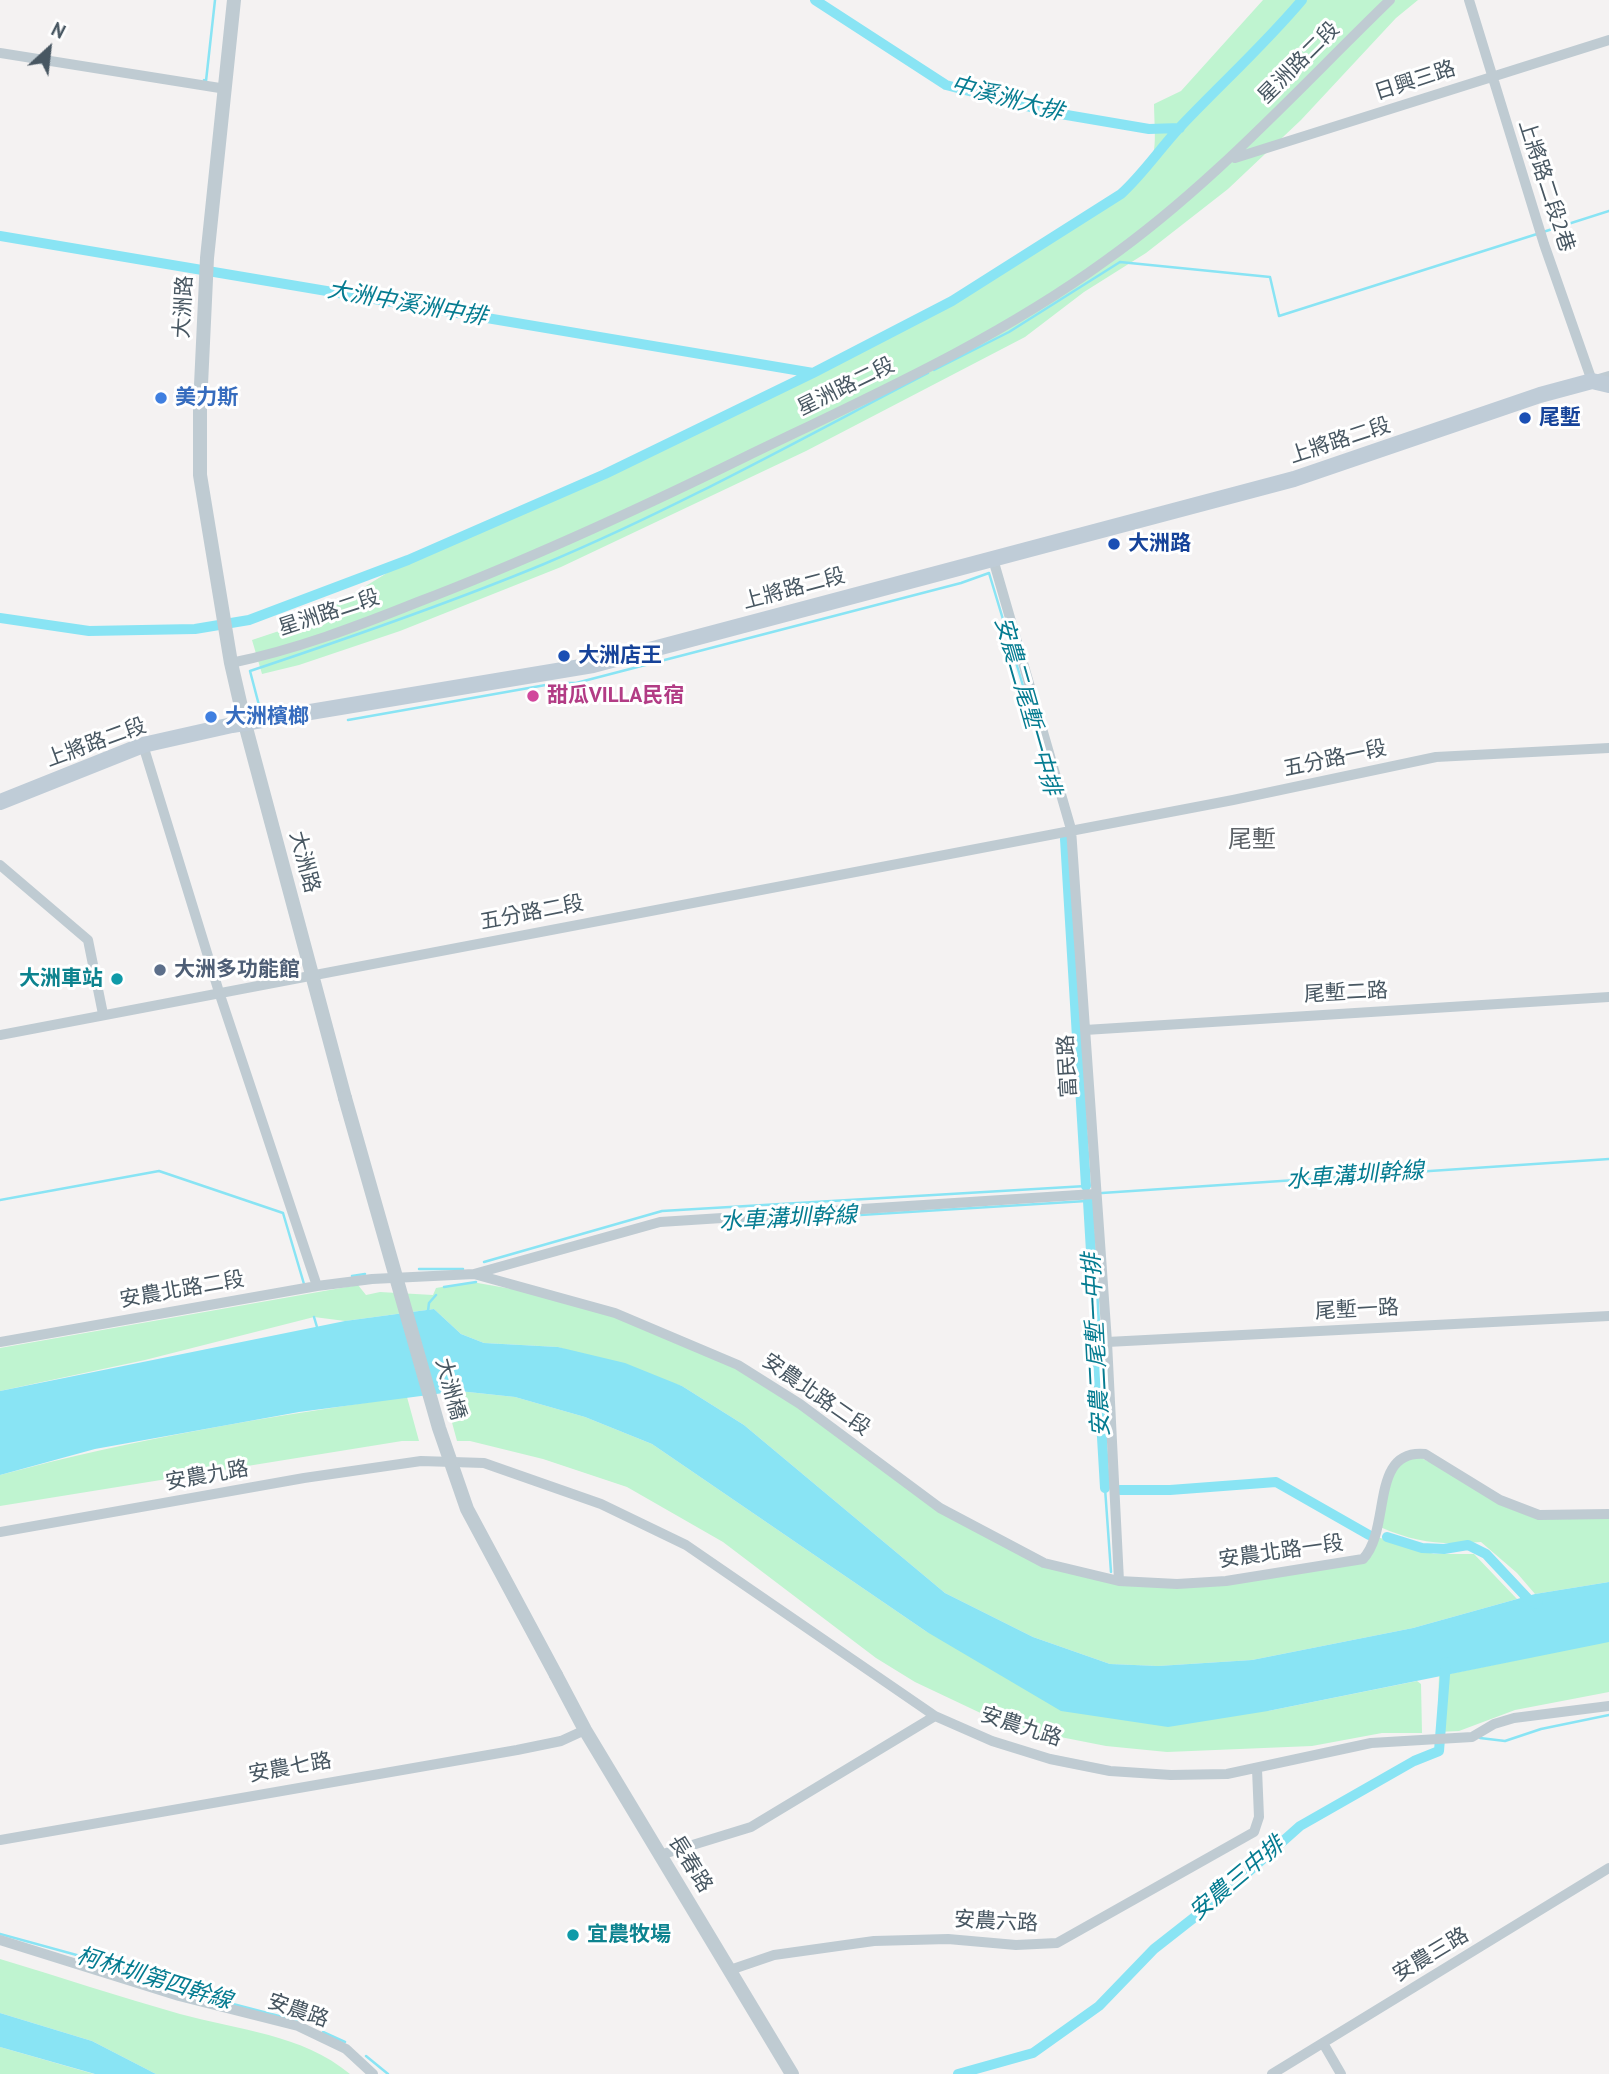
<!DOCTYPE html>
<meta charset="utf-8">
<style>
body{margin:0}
#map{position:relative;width:1609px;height:2074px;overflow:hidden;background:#f4f2f2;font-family:"PT Sans",sans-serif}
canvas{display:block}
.north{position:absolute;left:14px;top:14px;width:70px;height:70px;-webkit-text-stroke:5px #fff;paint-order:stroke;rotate:27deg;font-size:19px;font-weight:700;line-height:28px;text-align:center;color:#485762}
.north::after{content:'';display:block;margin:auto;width:24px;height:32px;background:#485762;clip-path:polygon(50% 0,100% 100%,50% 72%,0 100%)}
</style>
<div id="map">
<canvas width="1609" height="2074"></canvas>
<div class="north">N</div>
</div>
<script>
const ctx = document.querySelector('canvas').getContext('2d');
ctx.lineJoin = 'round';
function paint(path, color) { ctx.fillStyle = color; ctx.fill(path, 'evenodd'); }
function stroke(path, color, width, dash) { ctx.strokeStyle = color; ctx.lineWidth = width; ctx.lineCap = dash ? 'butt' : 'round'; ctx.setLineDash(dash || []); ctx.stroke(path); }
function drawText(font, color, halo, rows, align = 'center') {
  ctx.font = font + ' "PT Sans","Noto Sans TC",sans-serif'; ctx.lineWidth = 6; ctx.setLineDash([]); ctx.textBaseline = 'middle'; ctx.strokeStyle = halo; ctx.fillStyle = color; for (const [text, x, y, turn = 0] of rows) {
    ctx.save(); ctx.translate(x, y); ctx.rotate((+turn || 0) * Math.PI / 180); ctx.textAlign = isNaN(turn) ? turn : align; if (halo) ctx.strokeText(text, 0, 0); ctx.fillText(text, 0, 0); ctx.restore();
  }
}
paint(new Path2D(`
 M1263,0H1418L1396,18L1301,120L1228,189L1146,253L1084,292L1025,337L806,451L561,567L400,631L299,665L262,674L252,640L309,621L408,560L605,474L813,373L952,301L1121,194C1161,162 1155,153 1154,104L1181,91Z
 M472,1282L535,1293L615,1313L738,1365L940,1508L1044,1563L1119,1581L1177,1584L1363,1559L1377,1537L1434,1554H1474L1517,1599L1413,1628L1252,1660L1158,1666L1110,1664L1033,1637L945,1593L744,1425L682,1386L558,1347L484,1343L461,1334L434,1309L345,1321L314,1317L145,1360L0,1391V1348L358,1285L366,1295L380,1292L433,1295L436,1288Z
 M459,1391L515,1397L585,1417L652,1444L927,1632L1268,1711L1417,1681L1421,1684L1422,1733H1382L1312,1746L1167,1752L1106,1746L1040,1733L989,1717L915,1682L876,1658L723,1542L627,1487L543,1459L470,1441H457L444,1393Z
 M407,1397L419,1441H402L0,1506V1475C134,1439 269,1416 407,1397Z
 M1411,1453L1539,1515L1609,1514V1582L1535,1594L1517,1573L1481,1542C1440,1545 1417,1543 1380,1527L1385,1484Z
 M1609,1641V1692L1515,1710L1459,1731L1437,1732L1439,1676Z
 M0,1959C60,1977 120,1997 180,2014C238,2030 302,2034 350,2074H156L92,2041L0,2013Z
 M0,2047L94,2074H95H0Z`), '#bff4d0');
paint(new Path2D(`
 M434,1309L461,1334L484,1343L558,1347L625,1363L682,1386L744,1425L945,1593L1033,1637L1110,1664L1158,1666L1252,1660L1413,1628L1535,1594L1609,1582V1642L1268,1711L1168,1727L1061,1711L927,1632L652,1444L585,1417L515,1397L459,1391L299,1412L95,1449L0,1475V1391L345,1321Z
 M0,2013L92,2041L156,2074H95L0,2047Z`), '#89e4f4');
stroke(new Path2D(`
 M204,80L206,81L215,0
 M1543,232L1609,211
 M934,370L1009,332L1120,262L1270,277L1279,316L1537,234
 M260,709L250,671C349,638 447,604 544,564C675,509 801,439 928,373
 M348,720L557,683H576L961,583L989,573L1053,785
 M1102,1193L1609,1159
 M0,1200L159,1171L283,1213L304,1284
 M731,1223L1086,1201
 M484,1262L662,1211L1086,1186
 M419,1269H463
 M352,1276L365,1274
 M444,1287L476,1282
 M428,1311L429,1303L436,1295
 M314,1317L317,1327
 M1105,1488L1111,1572
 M1480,1738L1505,1741L1541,1729L1609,1715
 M0,1934L164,1979L190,1994
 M210,1998L298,2021
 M323,2032L345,2042
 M366,2056L388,2074`), '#89e4f4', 2.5);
stroke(new Path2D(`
 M815,0L946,85L1049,112L1149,129L1180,128
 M0,236L813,373
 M0,618L89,631L195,629L249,620L408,560L605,474L813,373L952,301L1121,194C1144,173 1161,147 1182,125C1222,83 1265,44 1302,0
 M1065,839L1086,1186
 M1088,1201L1105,1488
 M1120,1490H1170L1276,1482L1369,1535
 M1387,1537L1422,1548L1444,1549L1468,1545L1486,1554L1530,1601L1538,1604
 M958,2074L1033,2053L1099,2006L1154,1949L1219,1898L1300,1826L1414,1761L1439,1751L1446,1662`), '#89e4f4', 10);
stroke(new Path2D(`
 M1469,0L1544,244L1592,381L1609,376
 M0,53L226,89
 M1235,158L1609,40
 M993,559L1071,829L1107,1342L1119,1581
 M231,663C295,650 358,626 418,602C531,559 639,509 747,456C869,397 995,341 1105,261C1211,186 1297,90 1390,0
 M143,745L219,992L317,1286
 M0,865L88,940L103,1014
 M1085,1030L1609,997
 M0,1035L1233,800L1436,757L1609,748
 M474,1274L615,1313L738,1365L800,1404L940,1508L1044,1563L1119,1581L1177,1584L1226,1581L1363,1559C1392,1528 1369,1449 1425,1454L1500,1500L1539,1515L1609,1514
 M0,1342L317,1286L372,1279L474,1274L660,1222L1094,1194
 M1107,1342L1609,1316
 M0,1532L304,1478L421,1461L484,1463L601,1504L686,1545L935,1716L992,1741L1050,1759L1110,1771L1171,1775L1227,1774L1371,1743L1472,1737L1494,1724L1514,1718L1609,1706
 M0,1840L517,1750L561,1741L585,1730
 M660,1855L751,1827L935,1716
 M0,1940L179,1996L298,2026L346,2049L373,2074
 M730,1970L774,1955L874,1941L948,1939L1016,1945L1057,1943L1254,1832L1259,1817L1257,1769
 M1323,2043L1341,2074
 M1272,2074L1609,1868`), '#bfcbd2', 10);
stroke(new Path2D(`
 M234,0L207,258L200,406V475L231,663L245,724L345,1098
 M556,1675L585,1730L792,2074`), '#bfcbd2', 14);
stroke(new Path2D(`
 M0,802L143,745L232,725L593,665L1294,479L1540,395L1592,381L1609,385`), '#bfccd7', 16);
stroke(new Path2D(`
 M345,1098L439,1428L467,1509L556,1675`), '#bfcbd2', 14);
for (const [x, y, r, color] of [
 [161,398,7,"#3f7fe0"],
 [1525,418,7,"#1a4fb4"],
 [1114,544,7,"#1a4fb4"],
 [564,656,7,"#1a4fb4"],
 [533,696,7,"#d1479c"],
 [211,717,7,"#3f7fe0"],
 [160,970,7,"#5c6f8a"],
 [117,979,7,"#0f9aa8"],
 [573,1935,7,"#0f9aa8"]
]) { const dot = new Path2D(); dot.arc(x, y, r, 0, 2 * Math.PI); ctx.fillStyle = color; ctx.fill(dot); stroke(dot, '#fff', 2.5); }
drawText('21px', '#485762', '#fff', [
 ["星洲路二段",1299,63,-45],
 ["日興三路",1415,81,-18],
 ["上將路二段2巷",1546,186,72],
 ["大洲路",184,307,-87],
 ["星洲路二段",846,387,-26],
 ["上將路二段",1340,441,-18],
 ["上將路二段",794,589,-15],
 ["星洲路二段",329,613,-18],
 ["上將路二段",96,743,-20],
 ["五分路一段",1335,759,-12],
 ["大洲路",304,862,75],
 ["五分路二段",532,913,-11],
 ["尾塹二路",1346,993,-3],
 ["富民路",1068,1066,-93],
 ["安農北路二段",182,1290,-10],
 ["尾塹一路",1357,1310,-3],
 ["大洲橋",450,1389,75],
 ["安農北路二段",816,1395,35],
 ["安農九路",207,1476,-10],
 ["安農北路一段",1281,1552,-8],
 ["安農九路",1021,1727,18],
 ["安農七路",290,1768,-10],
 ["長春路",690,1864,58],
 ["安農六路",996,1922,3],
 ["安農三路",1431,1955,-31],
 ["安農路",298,2011,19]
]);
drawText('bold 21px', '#366cbe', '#fff', [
 ["美力斯",175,398],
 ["大洲檳榔",225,717]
], 'left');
drawText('bold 21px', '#164399', '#fff', [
 ["尾塹",1539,418],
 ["大洲路",1128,544],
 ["大洲店王",578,656]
], 'left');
drawText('bold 21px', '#b23c85', '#fff', [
 ["甜瓜VILLA民宿",547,696]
], 'left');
drawText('bold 21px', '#4e5e75', '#fff', [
 ["大洲多功能館",174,970]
], 'left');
drawText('bold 21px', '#0d838f', '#fff', [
 ["大洲車站",103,979],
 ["宜農牧場",587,1935,"left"]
], 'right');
drawText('italic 23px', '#057c91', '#fff', [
 ["中溪洲大排",1007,99,15],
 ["大洲中溪洲中排",407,304,10],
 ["安農二尾塹一中排",1027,706,74],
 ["水車溝圳幹線",1355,1176,-4],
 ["水車溝圳幹線",788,1219,-3],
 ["安農二尾塹一中排",1097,1345,-93],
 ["安農三中排",1237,1879,-40],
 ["柯林圳第四幹線",154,1979,17]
]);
drawText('24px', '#5e6368', '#fff', [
 ["尾塹",1252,840]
]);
</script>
